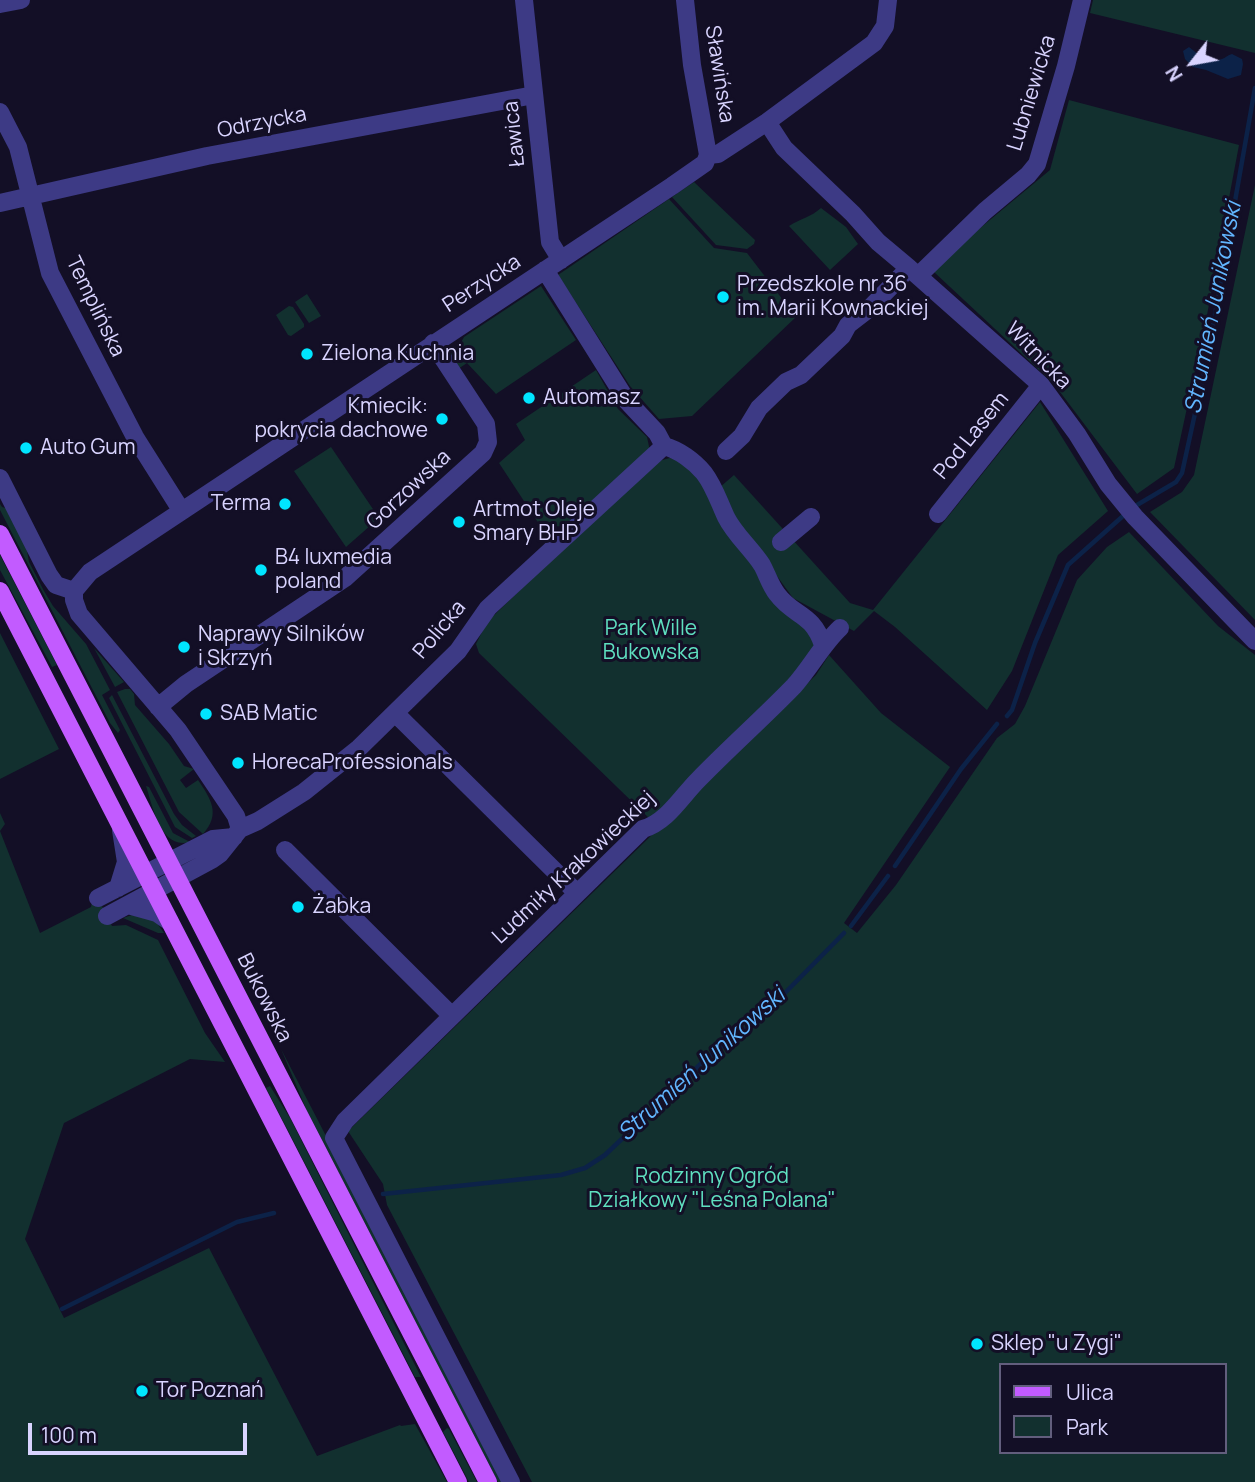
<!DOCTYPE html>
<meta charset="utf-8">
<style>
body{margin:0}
#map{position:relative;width:1255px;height:1482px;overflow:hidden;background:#130f26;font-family:Manrope,sans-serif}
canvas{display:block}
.legend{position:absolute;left:999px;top:1363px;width:228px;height:91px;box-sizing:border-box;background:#130f26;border:2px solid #625e7d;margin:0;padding:9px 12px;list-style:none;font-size:21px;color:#d9d4ff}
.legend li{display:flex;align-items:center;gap:14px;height:35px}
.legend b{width:35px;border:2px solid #625e7d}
.north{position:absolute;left:1157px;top:28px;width:70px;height:70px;-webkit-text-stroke:5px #130f26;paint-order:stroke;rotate:239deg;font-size:19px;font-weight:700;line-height:28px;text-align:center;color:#d9d4ff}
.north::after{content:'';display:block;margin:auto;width:24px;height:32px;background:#d9d4ff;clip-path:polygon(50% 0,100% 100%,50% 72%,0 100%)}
.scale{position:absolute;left:28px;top:1423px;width:219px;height:32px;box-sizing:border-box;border:4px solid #d9d4ff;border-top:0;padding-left:9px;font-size:21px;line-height:24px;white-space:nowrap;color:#d9d4ff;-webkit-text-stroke:5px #130f26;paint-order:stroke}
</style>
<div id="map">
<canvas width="1255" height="1482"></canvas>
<ul class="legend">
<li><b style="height:9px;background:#c25bff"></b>Ulica</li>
<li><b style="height:19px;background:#12302f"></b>Park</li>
</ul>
<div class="north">N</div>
<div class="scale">100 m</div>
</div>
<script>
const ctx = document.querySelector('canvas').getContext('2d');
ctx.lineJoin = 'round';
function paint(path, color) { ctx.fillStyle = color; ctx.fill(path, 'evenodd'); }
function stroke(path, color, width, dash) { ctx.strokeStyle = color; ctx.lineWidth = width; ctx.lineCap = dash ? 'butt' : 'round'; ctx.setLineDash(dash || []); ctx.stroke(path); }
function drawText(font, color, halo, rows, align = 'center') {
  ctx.font = font + ' Manrope,sans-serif'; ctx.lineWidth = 6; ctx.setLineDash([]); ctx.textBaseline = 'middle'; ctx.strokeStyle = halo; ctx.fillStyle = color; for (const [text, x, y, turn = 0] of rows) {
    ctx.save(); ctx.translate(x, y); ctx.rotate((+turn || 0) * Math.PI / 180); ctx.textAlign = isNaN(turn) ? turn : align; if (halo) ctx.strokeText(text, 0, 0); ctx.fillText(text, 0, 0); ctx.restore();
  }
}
paint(new Path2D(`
 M1093,0H1255V53L1090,13Z
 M1069,100L1239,145L1207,315L1174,468L1137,494L1054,384L934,272L967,239L1050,170Z
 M694,182L755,240L754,244L747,249L716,245L672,197Z
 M1255,185V620L1150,512L1182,492L1194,475Z
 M669,199L714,248L747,253L796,317L692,416L659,419L630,386L558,275Z
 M821,208L846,227L858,244L830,270L789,226C800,219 811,217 821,208Z
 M541,286L576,340L496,394L467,363L458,369L449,355L458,348L464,337Z
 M307,294L321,316L309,323L295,302Z
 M289,306L293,307L304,324V327L291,336L288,335L276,315Z
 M596,370L618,409L647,437L650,451L566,526L541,527L499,463L525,440L516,424Z
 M1040,402L1108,511L1058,555L1012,671L987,710L895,627L874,611L854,631L793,598L742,528L719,488L734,475L850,603L873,610Z
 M331,447L379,518L346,547L294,471Z
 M673,457L692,471L810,628L816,644L813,659L652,821L479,653L476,644L487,622L652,463Z
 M0,504L2,507L9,509L25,540L29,562L44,591L53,606L86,644L110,690L102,695L120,730L118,733L110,723L0,510Z
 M1129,532L1218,626L1255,655V1482H532L387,1205L383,1184L348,1131L816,675L829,655L881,713L950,767L844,923L857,933L896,885L997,738L1015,724L1025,706L1077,580L1107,547ZM1001,1365H1225V1452H1001Z
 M0,555L57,665L52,667L0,570Z
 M0,633L59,749L0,779Z
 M94,648L124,682L115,687Z
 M125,689H130L134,694L135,705L169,744L184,766L194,769L180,780L186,788L198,780C211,799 221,814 203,834L179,812L117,692Z
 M112,695L174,814L182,825L196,836L192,838L175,827L109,698Z
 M146,786L149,787L173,833L190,842C160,850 153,807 146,786Z
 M0,813L5,824L0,831L40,933L91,907L94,890L112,926L126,925L158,940L205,1033L225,1062L190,1059L64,1123L25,1239L64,1318L209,1248L317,1456L400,1425L401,1426L415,1424L447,1482H0Z
 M135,914L155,920L164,933H158L123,918Z
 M281,1049L505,1482H498L307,1111Z
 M270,1086L290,1118L421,1377H415L266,1088Z
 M447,1428L449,1429L477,1482H469L443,1432Z`), '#12302f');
paint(new Path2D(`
 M1189,47C1198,54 1209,64 1222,59C1225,58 1228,55 1232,54L1242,59L1243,64L1241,75L1228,79L1206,70L1193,67L1185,59L1183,51Z`), '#0c2248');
stroke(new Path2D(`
 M1137,505L1176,482L1182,473L1208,354L1255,88
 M1007,716L1012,710L1035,643L1068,565L1123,516
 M895,866L961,769L997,724
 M851,926L888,876
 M383,1194L561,1175L585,1168L605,1155L708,1057L755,1022L780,998L844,933
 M62,1309L237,1222L274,1213`), '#0c2248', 4.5);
stroke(new Path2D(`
 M524,0L550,242L561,260
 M685,0L692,65L708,155
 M0,4L21,0
 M0,112L18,147L50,273L135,437L181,510
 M767,122L784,148L853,214L878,242L909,268L1041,385L1077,434L1108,484L1135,517L1255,641
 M708,155L718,154L767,122L874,43L885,26L888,0
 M0,203L207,156L534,95
 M545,270L627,401L657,433L664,446
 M918,276L985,211L1028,175L1037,164L1066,66L1082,0
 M664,446C679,450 694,461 704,473C714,486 719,502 726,517C735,535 751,548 762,565C767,574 770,585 777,594C794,617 812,612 823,645
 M726,451L742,436L759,408L786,382L801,375L842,336L848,325L870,308L909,268
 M0,478L49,575L56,585L74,591
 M938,514L1041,385
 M781,542L811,517
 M74,591L90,572L672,186L705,163L708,155
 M74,591V600L79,614L178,730L236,816L240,829L220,854L213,859L107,916
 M158,707L186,684L345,578L483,453L488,442L486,424L433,343
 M395,713L577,893
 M240,829L258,821L304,792L359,748L458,651L488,608L664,446
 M285,850L451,1015
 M118,888L126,862L121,830
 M98,898L213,839L234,837
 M128,905L157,913L170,922
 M511,1482L334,1138L345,1121L643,829C667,822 681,797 698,780C729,748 763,718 794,686C811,667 822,645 840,628`), '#3d3a85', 18);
stroke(new Path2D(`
 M0,534L488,1482
 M0,591L458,1482`), '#c25bff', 18);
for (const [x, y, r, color] of [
 [723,297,7,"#00e5ff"],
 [307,354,7,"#00e5ff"],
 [529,398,7,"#00e5ff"],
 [442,419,7,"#00e5ff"],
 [26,448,7,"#00e5ff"],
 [285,504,7,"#00e5ff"],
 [459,522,7,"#00e5ff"],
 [261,570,7,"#00e5ff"],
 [184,647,7,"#00e5ff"],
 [206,714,7,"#00e5ff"],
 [238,763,7,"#00e5ff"],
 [298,907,7,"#00e5ff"],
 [977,1344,7,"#00e5ff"],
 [142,1391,7,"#00e5ff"]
]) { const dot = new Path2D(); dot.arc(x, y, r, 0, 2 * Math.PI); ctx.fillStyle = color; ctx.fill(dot); stroke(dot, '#130f26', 2.5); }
drawText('21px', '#d9d4ff', '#130f26', [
 ["Sławińska",719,74,81],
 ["Lubniewicka",1032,93,-73],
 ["Odrzycka",262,123,-11],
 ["Ławica",515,134,-96],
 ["Perzycka",482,284,-33],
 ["Templińska",95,307,64],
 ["Witnicka",1038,356,46],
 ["Pod Lasem",972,436,-51],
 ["Gorzowska",409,490,-43],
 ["Policka",440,630,-50],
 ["Ludmiły Krakowieckiej",574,868,-43],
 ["Bukowska",264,998,63]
]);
drawText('21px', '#d9d4ff', '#130f26', [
 ["Przedszkole nr 36",737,285],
 ["im. Marii Kownackiej",737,309],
 ["Zielona Kuchnia",321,354],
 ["Automasz",543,398],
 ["Kmiecik:",428,407,"right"],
 ["pokrycia dachowe",428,431,"right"],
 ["Auto Gum",40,448],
 ["Terma",271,504,"right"],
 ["Artmot Oleje",473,510],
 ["Smary BHP",473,534],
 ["B4 luxmedia",275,558],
 ["poland",275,582],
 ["Naprawy Silników",198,635],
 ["i Skrzyń",198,659],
 ["SAB Matic",220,714],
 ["HorecaProfessionals",252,763],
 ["Żabka",312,907],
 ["Sklep \"u Zygi\"",991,1344],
 ["Tor Poznań",156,1391]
], 'left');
drawText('21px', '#5fe0c0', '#130f26', [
 ["Park Wille",651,629],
 ["Bukowska",651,653],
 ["Rodzinny Ogród",712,1177],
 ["Działkowy \"Leśna Polana\"",712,1201]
]);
drawText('italic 23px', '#62b6ff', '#130f26', [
 ["Strumień Junikowski",1214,308,-79],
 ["Strumień Junikowski",702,1065,-42]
]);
</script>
